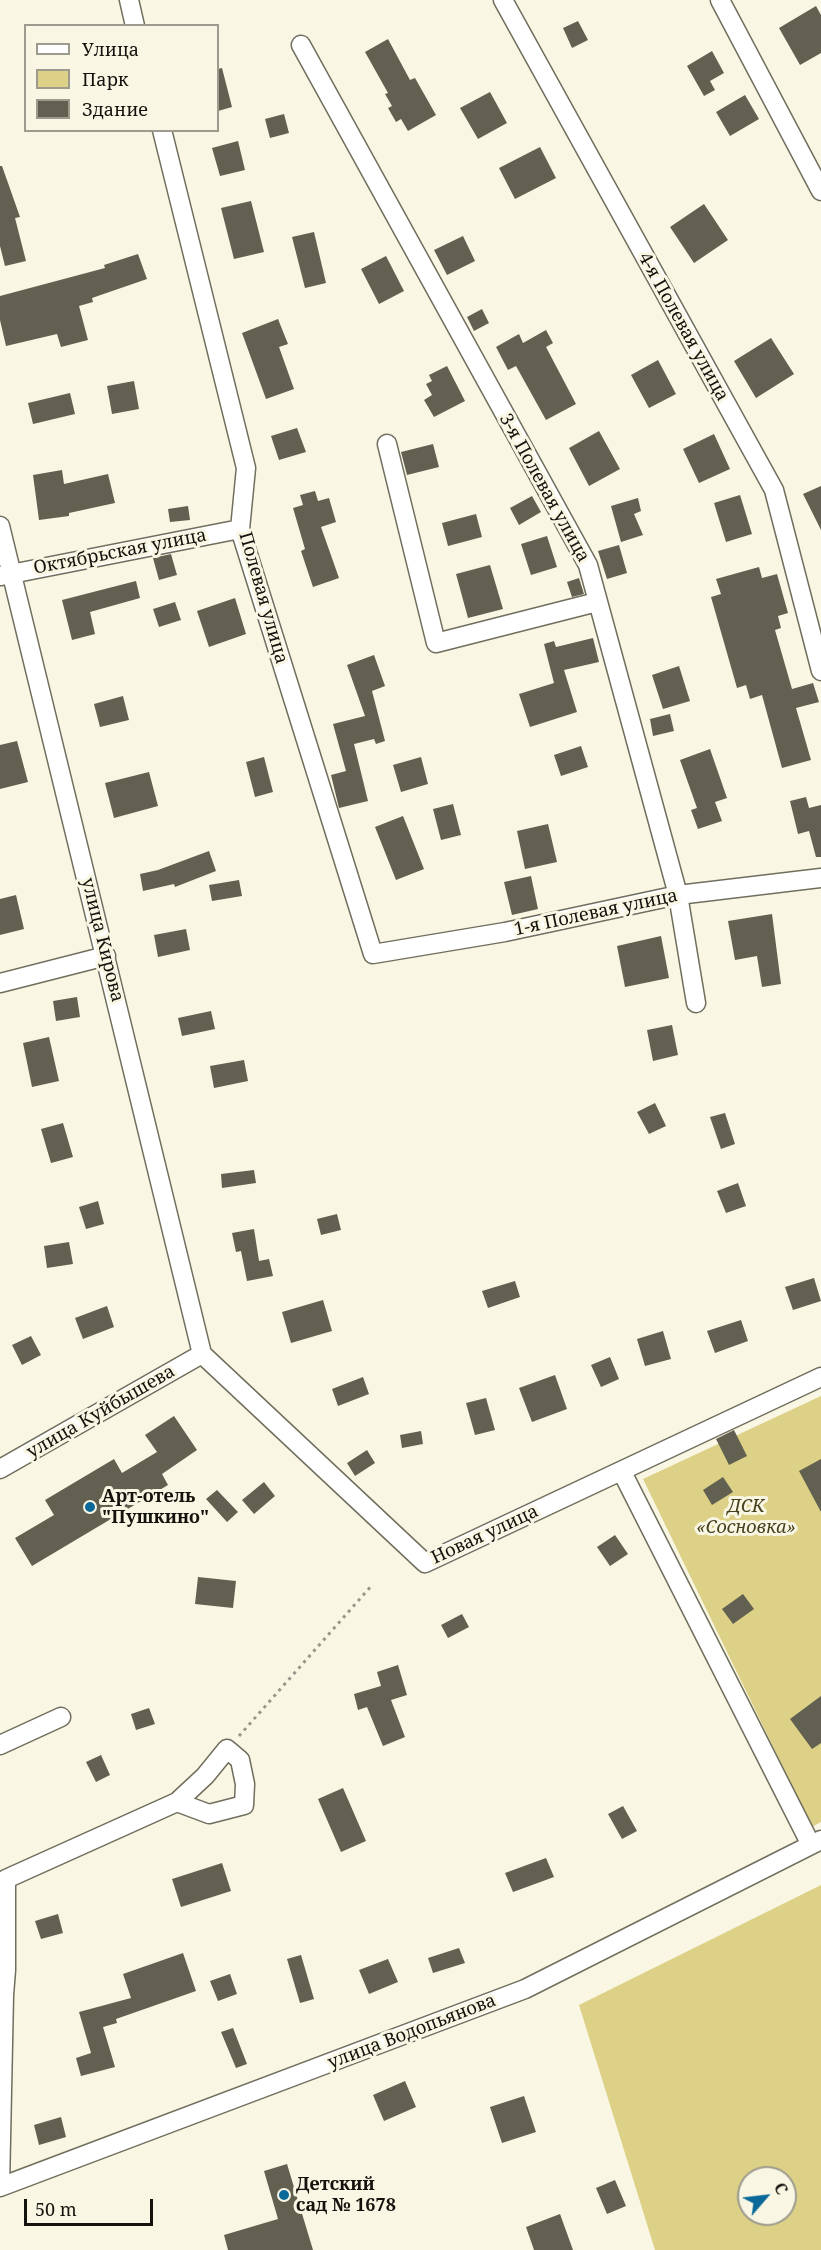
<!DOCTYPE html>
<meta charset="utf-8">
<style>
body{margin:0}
#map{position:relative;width:821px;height:2250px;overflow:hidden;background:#f9f6e4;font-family:"Noto Serif",serif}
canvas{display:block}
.legend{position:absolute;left:24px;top:24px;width:195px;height:108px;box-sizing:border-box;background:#f9f6e4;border:2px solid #9d9b8e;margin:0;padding:8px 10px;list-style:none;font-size:18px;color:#13120c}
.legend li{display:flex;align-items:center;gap:12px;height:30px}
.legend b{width:30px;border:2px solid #9d9b8e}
.north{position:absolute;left:737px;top:2166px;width:60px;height:60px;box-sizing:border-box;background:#f9f6e4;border:2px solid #9d9b8e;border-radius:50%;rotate:62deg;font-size:16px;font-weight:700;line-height:24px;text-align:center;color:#13120c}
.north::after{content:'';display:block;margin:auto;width:21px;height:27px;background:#0a6998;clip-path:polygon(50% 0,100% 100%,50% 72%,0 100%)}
.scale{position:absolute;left:24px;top:2199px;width:129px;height:27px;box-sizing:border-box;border:3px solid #13120c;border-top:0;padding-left:8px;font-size:18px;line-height:21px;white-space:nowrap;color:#13120c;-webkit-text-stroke:4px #f9f6e4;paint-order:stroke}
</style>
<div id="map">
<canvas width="821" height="2250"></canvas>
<ul class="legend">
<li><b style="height:8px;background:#fff"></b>Улица</li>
<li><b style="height:16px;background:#ddd187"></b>Парк</li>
<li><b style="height:16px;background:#626050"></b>Здание</li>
</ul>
<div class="north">С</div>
<div class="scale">50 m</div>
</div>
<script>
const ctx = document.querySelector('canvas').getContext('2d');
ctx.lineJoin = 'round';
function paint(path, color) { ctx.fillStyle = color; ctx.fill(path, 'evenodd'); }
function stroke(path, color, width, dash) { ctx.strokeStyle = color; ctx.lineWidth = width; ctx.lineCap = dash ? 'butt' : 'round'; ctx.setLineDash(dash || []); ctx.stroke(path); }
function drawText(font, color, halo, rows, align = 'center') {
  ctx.font = font + ' "Noto Serif",serif'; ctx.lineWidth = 6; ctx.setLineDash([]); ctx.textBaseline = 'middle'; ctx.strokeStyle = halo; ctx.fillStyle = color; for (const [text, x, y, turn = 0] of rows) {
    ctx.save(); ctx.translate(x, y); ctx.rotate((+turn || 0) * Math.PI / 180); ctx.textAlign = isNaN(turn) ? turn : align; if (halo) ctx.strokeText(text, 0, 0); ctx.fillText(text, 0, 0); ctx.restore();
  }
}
paint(new Path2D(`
 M821,1396V1822L812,1827L643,1479Z
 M821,1885V2250H655L579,2005ZM749,2178H785V2214H749Z`), '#ddd187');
paint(new Path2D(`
 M816,6L821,15V53L800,65L779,28Z
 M578,21L588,40L572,48L563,28Z
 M388,39L410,80L415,78L436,115L408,131L401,119L396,122L388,108L392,106L385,94L388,93L365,52Z
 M712,51L724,73L710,81L715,90L704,96L687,66Z
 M222,68L232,107L218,111V69Z
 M490,92L507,123L478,139L460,108Z
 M745,95L759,119L730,136L716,112Z
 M284,114L289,133L270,138L265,119Z
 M238,141L245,170L220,176L212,148Z
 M540,147L556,178L515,199L499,168Z
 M0,166H2L20,217L15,218L26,261L5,266L0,246Z
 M251,201L264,252L234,259L221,208Z
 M704,204L728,240L694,263L670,227Z
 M314,232L326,283L305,288L292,237Z
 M463,236L475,261L447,275L434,250Z
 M138,254L147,279L92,298L93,302L79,306L88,340L61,347L57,334L6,346L0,320V296L105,268L104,265Z
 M386,256L404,291L379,304L361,269Z
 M482,309L489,323L474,331L467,317Z
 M278,319L288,344L279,347L294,389L266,399L242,333Z
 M546,330L553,343L546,347L576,404L546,420L516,366L508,370L496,347L519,334L523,343Z
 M771,338L794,374L756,398L734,361Z
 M658,360L676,394L649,408L631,375Z
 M447,366L465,401L434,417L424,400L432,395L426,384L432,381L429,375Z
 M134,381L139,409L112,414L107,386Z
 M70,393L75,414L33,424L28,403Z
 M297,428L306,452L279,460L271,436Z
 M599,431L620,469L589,486L569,448Z
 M714,434L730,469L699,483L683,449Z
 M433,444L439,467L407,475L401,452Z
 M62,470L64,484L108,474L115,503L69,513V516L39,520L33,475Z
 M821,486V530L803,494Z
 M315,491L318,501L329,498L336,522L321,527L339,578L313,587L301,551L305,549L293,508L303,505L300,495Z
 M740,495L752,534L726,542L714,503Z
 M532,496L541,512L519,525L510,508Z
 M638,498L641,511L634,514L643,535L621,542L611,506Z
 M188,506L190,520L170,522L168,509Z
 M476,514L482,537L448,546L442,523Z
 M547,536L557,567L531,575L521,544Z
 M619,545L627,573L607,579L598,551Z
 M171,554L177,575L159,580L153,558Z
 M490,565L503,609L468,618L456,574Z
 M759,567L762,578L777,574L788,613L778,616L781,628L775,630L792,689L813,683L819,702L796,708L811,760L782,768L762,695L750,699L746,685L737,688L711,597L721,594L716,579Z
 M579,578L584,594L572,597L567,582Z
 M136,581L140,598L90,612L95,634L72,640L62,600Z
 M235,598L246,634L209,647L197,611Z
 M175,602L181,620L159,627L153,609Z
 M593,638L599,662L564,670L577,712L530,727L519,694L554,683L544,644L554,641L556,647Z
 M374,655L385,686L372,691L385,741L376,744L374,739L354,744L368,801L339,808L331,775L346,771L333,724L365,716L347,665Z
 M679,666L690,701L663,709L652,675Z
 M123,696L129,720L100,727L94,704Z
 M670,714L674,731L653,736L650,719Z
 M17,741L28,782L0,789V745Z
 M581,746L588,767L561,776L554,755Z
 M710,749L727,798L715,802L722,821L698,829L691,810L697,808L680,760Z
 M264,757L273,792L255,797L246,762Z
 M421,757L428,784L401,792L393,765Z
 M149,772L158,806L114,818L105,783Z
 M806,797L809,808L821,805V857H816L809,831L798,834L790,801Z
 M453,804L461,835L441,840L433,809Z
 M403,816L424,869L396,880L375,827Z
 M548,824L557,862L525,869L517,831Z
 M209,851L216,871L175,887L174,884L143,891L140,874L158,870Z
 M531,876L538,909L512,915L504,882Z
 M239,880L242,896L212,901L209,885Z
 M16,895L24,929L0,935V899Z
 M772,914L781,984L762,987L757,956L735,960L728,921Z
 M186,929L190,950L158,957L154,935Z
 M661,936L669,978L625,987L617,946Z
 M77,997L80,1017L56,1021L53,1001Z
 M211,1011L215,1029L182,1036L178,1018Z
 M672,1025L678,1055L653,1061L647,1030Z
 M49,1037L59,1081L32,1087L23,1043Z
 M244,1060L248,1081L214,1088L210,1066Z
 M655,1103L666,1126L649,1134L637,1112Z
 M725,1113L735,1144L721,1149L710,1117Z
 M63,1123L73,1157L51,1163L41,1129Z
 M254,1170L256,1183L222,1188L221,1174Z
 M738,1183L746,1206L726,1213L717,1191Z
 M98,1201L104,1224L86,1229L79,1207Z
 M337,1214L341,1230L321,1235L317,1219Z
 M254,1229L259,1261L269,1259L273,1276L247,1281L241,1251L236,1252L232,1233Z
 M69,1242L73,1264L47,1268L44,1246Z
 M814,1278L821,1301L793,1310L785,1287Z
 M515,1281L520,1297L488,1308L482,1291Z
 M323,1300L332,1331L291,1343L282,1312Z
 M107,1306L114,1327L83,1339L75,1318Z
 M741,1320L748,1341L715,1353L707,1331Z
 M663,1331L671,1359L645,1366L637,1339Z
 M31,1336L41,1355L22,1365L12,1345Z
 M610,1357L619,1379L601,1387L591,1365Z
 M555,1375L567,1409L532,1422L519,1388Z
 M363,1377L369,1394L338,1406L332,1389Z
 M486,1398L495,1430L475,1435L466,1403Z
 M174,1416L197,1450L162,1474L168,1485L32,1566L15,1538L54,1515L45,1500L114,1459L122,1473L157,1452L145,1435Z
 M734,1430L747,1456L729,1465L716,1439Z
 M421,1431L423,1444L402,1448L400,1435Z
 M367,1450L375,1463L355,1476L347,1463Z
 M821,1459V1512L799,1471Z
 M723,1477L733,1492L712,1505L703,1490Z
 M264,1482L275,1496L254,1514L242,1500Z
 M217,1490L238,1512L227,1522L206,1499Z
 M615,1535L628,1554L610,1566L597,1547Z
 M198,1577L236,1581L233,1608L195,1604Z
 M743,1594L754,1609L733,1624L722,1609Z
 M462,1614L469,1627L448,1638L441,1625Z
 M398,1665L407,1695L391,1700L405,1737L383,1746L367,1707L358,1710L354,1694L381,1686L377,1672Z
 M821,1696V1743L812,1749L790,1719Z
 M149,1708L155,1724L136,1730L131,1714Z
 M101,1755L110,1775L96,1782L86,1762Z
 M343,1788L366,1841L341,1852L318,1799Z
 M623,1806L637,1831L622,1839L608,1814Z
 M546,1858L554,1877L513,1892L505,1873Z
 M222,1863L231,1891L181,1907L172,1879Z
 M58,1914L63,1933L41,1939L35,1921Z
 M459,1948L465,1963L433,1973L428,1958Z
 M183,1953L196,1991L116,2019L117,2023L103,2027L115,2067L81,2076L76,2058L91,2053L79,2012L131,1998L123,1974Z
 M301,1955L314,1999L300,2003L287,1959Z
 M388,1959L398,1982L369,1994L359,1970Z
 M230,1974L237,1994L218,2001L210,1981Z
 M233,2028L247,2064L236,2068L221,2032Z
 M405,2081L416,2107L384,2121L373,2095Z
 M524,2096L536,2132L502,2143L490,2107Z
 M61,2117L66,2137L39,2145L34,2125Z
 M287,2164L313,2250H228L224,2235L278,2219L264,2171Z
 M615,2180L626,2206L607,2214L596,2188Z
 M560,2214L573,2250H534L526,2227Z`), '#626050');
const street = new Path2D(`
 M129,0L135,26
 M503,0L774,490L821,671
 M720,0L821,191
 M301,45L588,565L678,895L696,1003
 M162,130L246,468L240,529L373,954L505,932L678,895L821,878
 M387,444L436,643L597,602
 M0,526L202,1354
 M1,576L240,529
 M0,983L106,956
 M202,1354L425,1563L821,1377
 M0,1469L202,1354
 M622,1472L811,1845
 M0,1745L61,1717
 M0,2187L525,1989L821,1840
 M0,2187L4,1995L6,1970V1879L177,1802L209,1814L244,1805L245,1784L240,1760L227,1749L205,1776L177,1802`);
stroke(street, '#706e5d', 21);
stroke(new Path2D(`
 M239,1736L373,1584`), '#989589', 3, [3, 4.5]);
stroke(street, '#fff', 18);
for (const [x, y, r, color] of [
 [90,1507,6,"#0a6998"],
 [284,2195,6,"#0a6998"]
]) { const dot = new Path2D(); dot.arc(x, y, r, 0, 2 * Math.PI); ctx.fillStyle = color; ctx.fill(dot); stroke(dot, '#f9f6e4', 2); }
drawText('18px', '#13120c', '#f9f6e4', [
 ["4-я Полевая улица",683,327,61],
 ["3-я Полевая улица",544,488,61],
 ["Октябрьская улица",120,552,-11],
 ["Полевая улица",263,598,74],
 ["1-я Полевая улица",596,913,-12],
 ["улица Кирова",102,940,76],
 ["улица Куйбышева",101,1412,-30],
 ["Новая улица",485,1535,-25],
 ["улица Водопьянова",412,2032,-21]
]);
drawText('bold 18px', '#13120c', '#f9f6e4', [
 ["Арт-отель",102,1497],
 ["\"Пушкино\"",102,1518],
 ["Детский",296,2185],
 ["сад № 1678",296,2206]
], 'left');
drawText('italic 18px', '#45401d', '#f9f6e4', [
 ["ДСК",746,1507],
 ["«Сосновка»",746,1528]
]);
</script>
